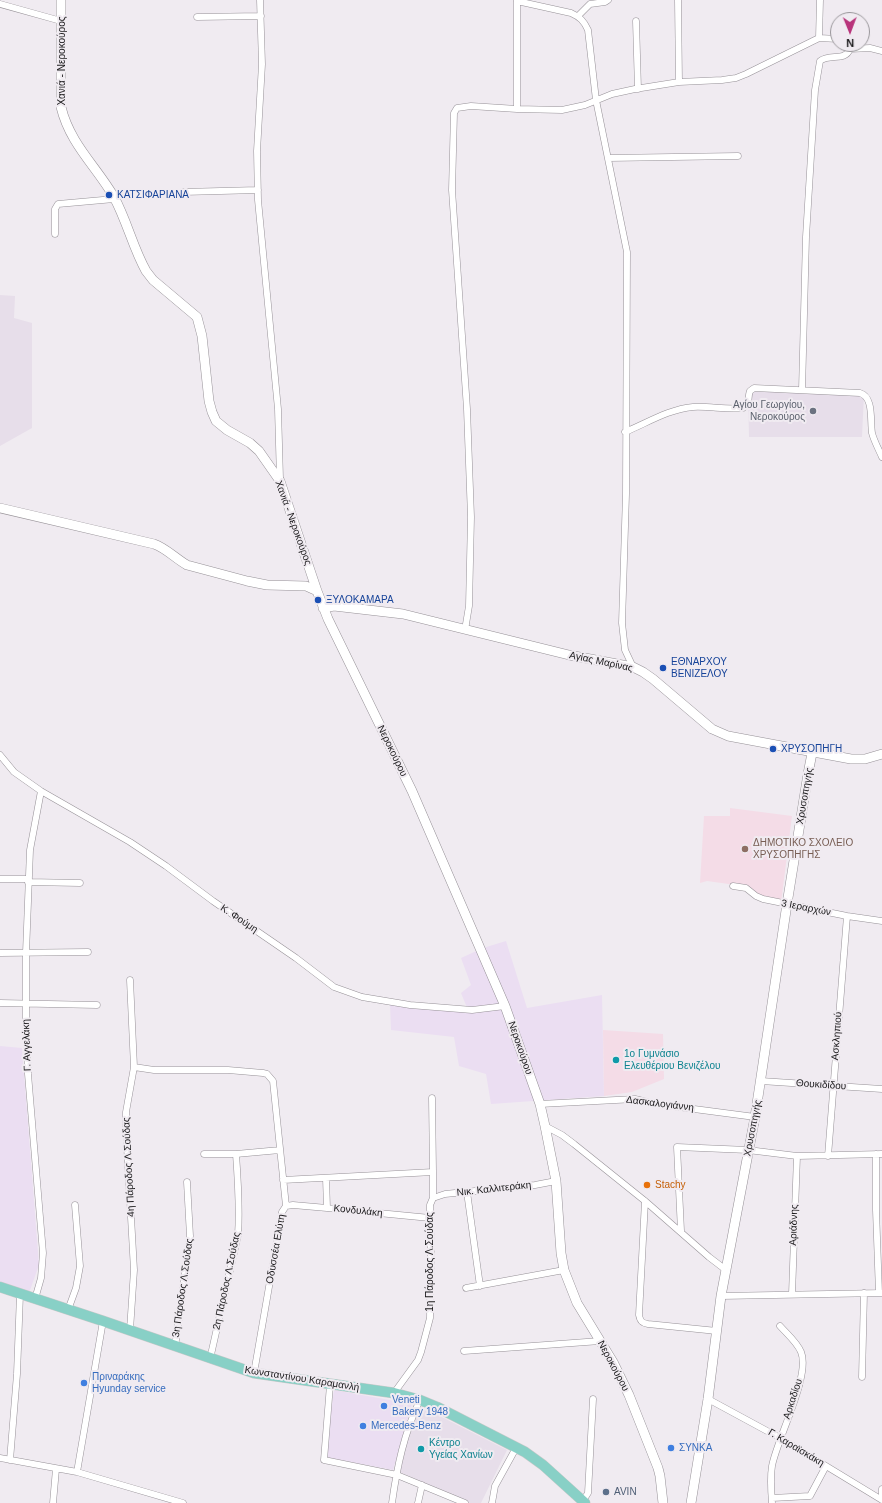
<!DOCTYPE html>
<meta charset="utf-8">
<style>
body{margin:0}
#map{position:relative;width:882px;height:1503px;overflow:hidden;background:#f0ebf1;font-family:Arial,sans-serif}
canvas{display:block}
.north{position:absolute;left:830px;top:12px;width:40px;height:40px;box-sizing:border-box;background:#f0ebf1;border:1px solid #9a979b;border-radius:50%;rotate:179deg;font-size:11px;font-weight:700;line-height:16px;text-align:center;color:#1a191b}
.north::after{content:'';display:block;margin:auto;width:14px;height:18px;background:#b8347b;clip-path:polygon(50% 0,100% 100%,50% 72%,0 100%)}
</style>
<div id="map">
<canvas width="882" height="1503"></canvas>
<div class="north">N</div>
</div>
<script>
const ctx = document.querySelector('canvas').getContext('2d');
ctx.lineJoin = 'round';
function paint(path, color) { ctx.fillStyle = color; ctx.fill(path, 'evenodd'); }
function stroke(path, color, width, dash) { ctx.strokeStyle = color; ctx.lineWidth = width; ctx.lineCap = dash ? 'butt' : 'round'; ctx.setLineDash(dash || []); ctx.stroke(path); }
function drawText(font, color, halo, rows, align = 'center') {
  ctx.font = font + ' Arial,sans-serif'; ctx.lineWidth = 4; ctx.setLineDash([]); ctx.textBaseline = 'middle'; ctx.strokeStyle = halo; ctx.fillStyle = color; for (const [text, x, y, turn = 0] of rows) {
    ctx.save(); ctx.translate(x, y); ctx.rotate((+turn || 0) * Math.PI / 180); ctx.textAlign = isNaN(turn) ? turn : align; if (halo) ctx.strokeText(text, 0, 0); ctx.fillText(text, 0, 0); ctx.restore();
  }
}
paint(new Path2D(`
 M506,941L527,1008L602,995L604,1096L491,1104L486,1074L459,1066L454,1037L391,1030L390,1003L468,1010L461,993L471,985L461,958L483,948Z
 M0,1046L22,1048L39,1265L29,1293L0,1283Z
 M334,1390L412,1404L393,1470L325,1457Z`), '#ebdef2');
paint(new Path2D(`
 M0,295L15,296L14,318L32,323V428L0,446Z
 M750,391L864,394L862,437H749L748,393Z
 M422,1407L507,1450L481,1503H470L400,1472L405,1449L412,1426Z`), '#e7deea');
paint(new Path2D(`
 M730,808L792,816L781,903L759,897L743,886L707,881L700,883L704,816H730Z
 M603,1030L663,1034L664,1079L632,1092L604,1096Z`), '#f4dce7');
const street = new Path2D(`
 M260,0L262,64L257,151L258,200L278,409L280,479
 M678,0L679,82
 M820,0L819,38L838,39
 M517,1L571,13C580,17 584,21 588,30L596,100L627,252L626,494L622,623L625,650L633,667
 M0,4L61,21
 M578,16L590,4L605,2L608,0
 M197,17L261,16
 M636,21L638,89
 M850,49L870,48L882,51
 M517,109V0
 M608,158L738,156
 M183,192L258,190
 M55,234V209L58,204L114,199
 M802,390L806,237L815,90L820,61C830,53 845,62 850,49V44
 M625,432C647,423 669,409 693,407C710,406 727,410 743,408C751,404 747,398 750,391L754,388L860,393C874,397 870,421 872,433C874,441 879,450 882,457
 M465,630L469,606L471,517L467,409L452,190L454,113L457,108L471,106L517,109L562,110L585,105L612,94L635,89L679,82L722,80L736,78L746,74L819,38
 M0,755L14,772L41,791L130,842L166,866L213,901L296,958L334,987L362,997L410,1005L472,1010L505,1006
 M0,879H29
 M28,882L80,883
 M733,886L746,888L756,896L763,899L847,916L882,921
 M0,953L88,952
 M0,1003L97,1005
 M134,1067L154,1070H228L263,1073L267,1074L273,1081L286,1206L282,1212L254,1373
 M761,1081L882,1089
 M540,1104L635,1099L656,1104L755,1117
 M545,1126L562,1135L574,1144L645,1201L709,1257L726,1270
 M204,1154H236L280,1150
 M876,1154V1210L879,1293
 M828,1156L847,916
 M326,1178L327,1208
 M283,1180L433,1172
 M467,1192L480,1286
 M433,1198L445,1194L535,1185L556,1181
 M645,1201L639,1315C640,1321 642,1323 648,1324L717,1331
 M286,1206L293,1205L327,1208L430,1218
 M681,1231L677,1147L748,1150L797,1156L882,1154
 M466,1288L564,1270
 M792,1294L797,1156
 M721,1296L882,1293
 M35,1299L41,1278L43,1253L28,1074L26,1021V953L30,850L41,791
 M68,1310L76,1288L80,1266L75,1205
 M130,1330L134,1270L126,1129V1112L134,1067L130,980
 M175,1347L190,1236L187,1182
 M464,1351L600,1341
 M210,1359L238,1235C240,1208 238,1181 236,1154
 M862,1377L864,1293
 M330,1385L324,1460L397,1475L465,1503
 M394,1393L418,1360L421,1352L430,1318L431,1243L430,1218V1205L433,1198V1172L432,1098
 M708,1399L780,1438L882,1500
 M0,1458L77,1472L183,1503
 M10,1460L17,1374L20,1294
 M77,1472L103,1321
 M772,1498L810,1496L826,1466
 M882,1500V1489
 M583,1501L588,1493L593,1399
 M53,1503L56,1469
 M392,1503C397,1467 404,1433 420,1400
 M418,1503L422,1485
 M492,1503L495,1486L516,1448
 M772,1503C771,1491 770,1478 772,1466C777,1439 811,1375 801,1352C797,1342 787,1334 780,1326`);
const secondary = new Path2D(`
 M61,0V107C70,144 96,166 114,197C127,221 133,248 146,271L153,280L197,317L202,336L209,401L212,412L216,421L227,430L250,443L259,451L280,481L317,591L328,619L412,791L505,1006L540,1104L545,1126L556,1181L561,1253L564,1270L577,1303L613,1362L629,1395L658,1468L660,1476L663,1503
 M0,508L154,544C166,548 176,559 187,565L247,581L267,585L306,586L317,591
 M323,608L334,606L403,614L569,655L633,667L643,672L653,679L712,729L728,736L851,759H865L882,754
 M691,1503L708,1399L721,1296L755,1117L787,904L808,774L812,753`);
const primary = new Path2D(`
 M0,1287L103,1321L254,1373L394,1393L420,1400L437,1407L525,1452L543,1465L585,1503`);
stroke(street, '#969197', 7);
stroke(secondary, '#969197', 10);
stroke(primary, '#c8c8c8', 11);
stroke(street, '#fff', 6);
stroke(secondary, '#fff', 9);
stroke(primary, '#88d0c6', 10);
for (const [x, y, r, color] of [
 [109,195,4,"#1a4fb4"],
 [813,411,4,"#6b7280"],
 [318,600,4,"#1a4fb4"],
 [663,668,4,"#1a4fb4"],
 [773,749,4,"#1a4fb4"],
 [745,849,4,"#8d6e63"],
 [616,1060,4,"#0f9aa8"],
 [647,1185,4,"#e8710a"],
 [84,1383,4,"#3f7fe0"],
 [384,1406,4,"#3f7fe0"],
 [363,1426,4,"#3f7fe0"],
 [671,1448,4,"#3f7fe0"],
 [421,1449,4,"#0f9aa8"],
 [606,1492,4,"#5c6f8a"]
]) { const dot = new Path2D(); dot.arc(x, y, r, 0, 2 * Math.PI); ctx.fillStyle = color; ctx.fill(dot); stroke(dot, '#f0ebf1', 1.5); }
drawText('10px', '#1a191b', '#f0ebf1', [
 ["Χανιά - Νεροκούρος",62,61,-90],
 ["Χανιά - Νεροκούρος",293,523,70],
 ["Αγίας Μαρίνας",601,662,12],
 ["Νεροκούρου",392,751,64],
 ["Χρυσοπηγής",805,796,-80],
 ["3 Ιεραρχών",806,908,11],
 ["Κ. Φούμη",239,919,34],
 ["Ασκληπιού",837,1036,-86],
 ["Γ. Αγγελάκη",27,1045,-92],
 ["Νεροκούρου",520,1048,71],
 ["Θουκιδίδου",821,1085,4],
 ["Δασκαλογιάννη",660,1104,7],
 ["Χρυσοπηγής",753,1128,-79],
 ["4η Πάροδος Λ.Σούδας",129,1167,-93],
 ["Νικ. Καλλιτεράκη",494,1189,-6],
 ["Κονδυλάκη",358,1211,6],
 ["Αριάδνης",794,1225,-88],
 ["Οδυσσέα Ελύτη",276,1249,-80],
 ["1η Πάροδος Λ.Σούδας",430,1262,-90],
 ["2η Πάροδος Λ.Σούδας",227,1281,-78],
 ["3η Πάροδος Λ.Σούδας",183,1288,-82],
 ["Νεροκούρου",613,1366,62],
 ["Κωνσταντίνου Καραμανλή",302,1379,9],
 ["Αρκαδίου",793,1399,-72],
 ["Γ. Καραϊσκάκη",796,1448,31]
]);
drawText('10px', '#164399', '#f0ebf1', [
 ["ΚΑΤΣΙΦΑΡΙΑΝΑ",117,195],
 ["ΞΥΛΟΚΑΜΑΡΑ",326,600],
 ["ΕΘΝΑΡΧΟΥ",671,662],
 ["ΒΕΝΙΖΕΛΟΥ",671,674],
 ["ΧΡΥΣΟΠΗΓΗ",781,749]
], 'left');
drawText('10px', '#5b616d', '#f0ebf1', [
 ["Αγίου Γεωργίου,",805,405],
 ["Νεροκούρος",805,417]
], 'right');
drawText('10px', '#785e54', '#f0ebf1', [
 ["ΔΗΜΟΤΙΚΟ ΣΧΟΛΕΙΟ",753,843],
 ["ΧΡΥΣΟΠΗΓΗΣ",753,855]
], 'left');
drawText('10px', '#0d838f', '#f0ebf1', [
 ["1ο Γυμνάσιο",624,1054],
 ["Ελευθέριου Βενιζέλου",624,1066],
 ["Κέντρο",429,1443],
 ["Υγείας Χανίων",429,1455]
], 'left');
drawText('10px', '#c56008', '#f0ebf1', [
 ["Stachy",655,1185]
], 'left');
drawText('10px', '#366cbe', '#f0ebf1', [
 ["Πριναράκης",92,1377],
 ["Hyunday service",92,1389],
 ["Veneti",392,1400],
 ["Bakery 1948",392,1412],
 ["Mercedes-Benz",371,1426],
 ["ΣΥΝΚΑ",679,1448]
], 'left');
drawText('10px', '#4e5e75', '#f0ebf1', [
 ["AVIN",614,1492]
], 'left');
</script>
